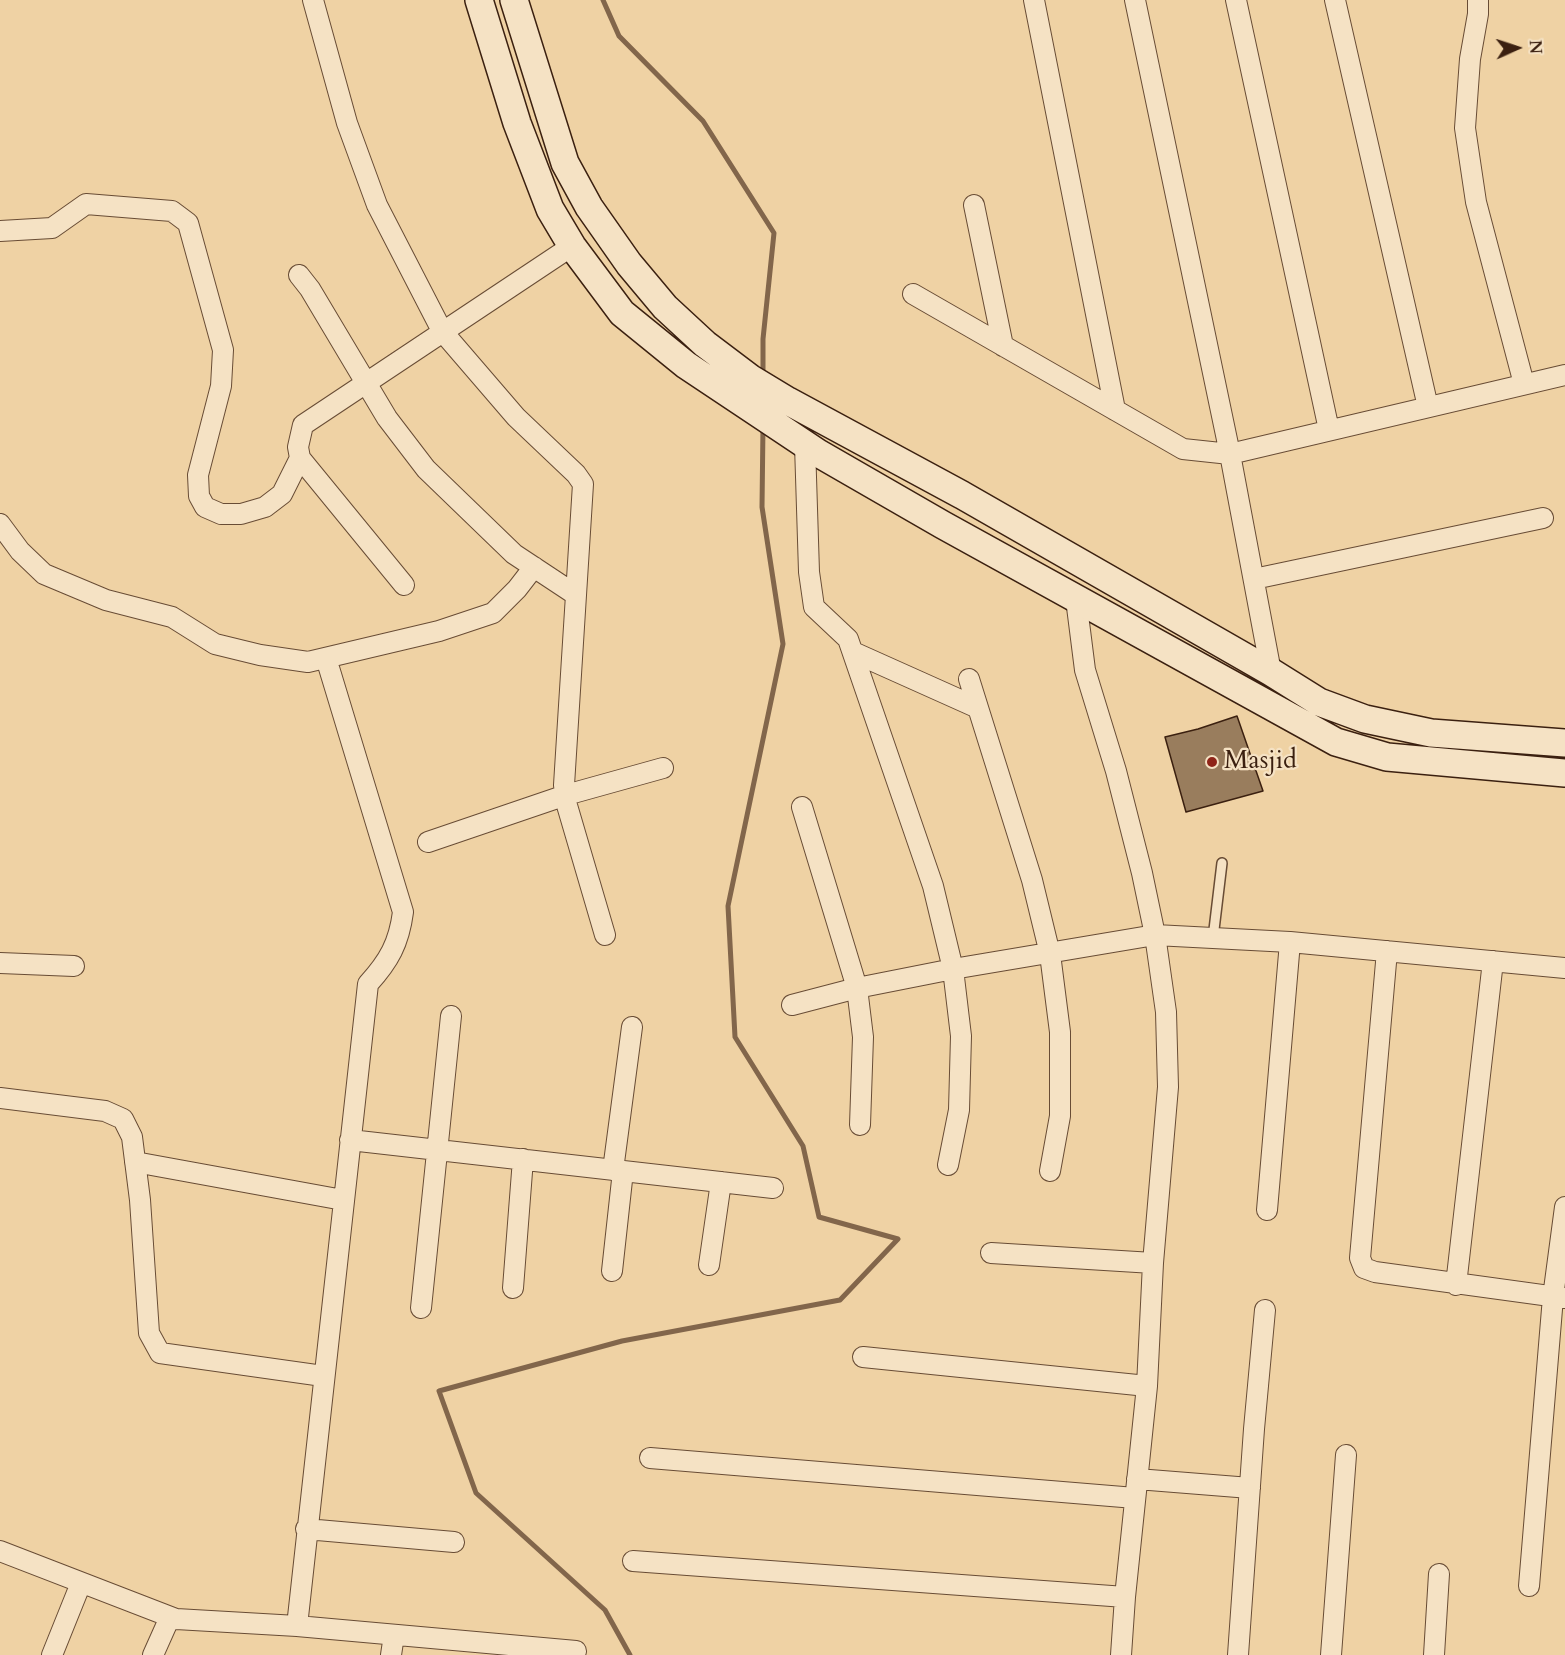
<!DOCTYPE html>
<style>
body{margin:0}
#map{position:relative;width:1565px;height:1655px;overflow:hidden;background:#efd2a4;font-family:Cardo,serif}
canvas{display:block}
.north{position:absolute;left:1487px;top:18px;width:60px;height:60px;-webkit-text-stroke:4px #f5e2c4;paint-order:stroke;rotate:87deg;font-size:16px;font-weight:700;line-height:24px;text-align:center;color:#3b2010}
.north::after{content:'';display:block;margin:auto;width:21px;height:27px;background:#3b2010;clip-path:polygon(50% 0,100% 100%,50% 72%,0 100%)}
</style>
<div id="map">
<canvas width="1565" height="1655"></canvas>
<div class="north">N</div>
</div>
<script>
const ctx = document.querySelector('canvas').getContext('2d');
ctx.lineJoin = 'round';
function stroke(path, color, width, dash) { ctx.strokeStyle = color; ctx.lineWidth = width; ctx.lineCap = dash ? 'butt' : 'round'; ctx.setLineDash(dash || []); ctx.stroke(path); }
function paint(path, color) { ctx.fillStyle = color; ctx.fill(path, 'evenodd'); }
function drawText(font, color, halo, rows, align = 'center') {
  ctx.font = font + ' Cardo,serif'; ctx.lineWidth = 4.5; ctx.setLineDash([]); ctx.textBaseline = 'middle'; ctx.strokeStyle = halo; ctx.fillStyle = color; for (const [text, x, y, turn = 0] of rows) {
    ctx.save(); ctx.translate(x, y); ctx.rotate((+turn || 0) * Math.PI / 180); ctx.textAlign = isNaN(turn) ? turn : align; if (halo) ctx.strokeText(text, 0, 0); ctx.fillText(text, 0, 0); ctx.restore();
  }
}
stroke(new Path2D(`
 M603,0L619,36L703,121L774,233L763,339V375
 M630,1655L605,1610L476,1493L439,1391L622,1341L840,1300L898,1239L819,1217L803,1146L735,1037L728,906L783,644L762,507L763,426`), '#82664b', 5);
const building = new Path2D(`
 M1237,716L1263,791L1186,812L1165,737L1198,729Z`);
paint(building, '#997d5d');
stroke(building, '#3b2010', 1.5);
const lane = new Path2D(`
 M1213,938L1222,863`);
const street = new Path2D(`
 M313,0L347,123L377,205L442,331L516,417L576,474L583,484L564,785L566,802L605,935
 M1034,0L1115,410
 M1236,0L1329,430
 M1335,0L1428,407
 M1478,0V14L1470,59L1465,128L1476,202L1524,384
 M974,205L1003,346
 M0,231L52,228L86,204L172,211L188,223L223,350L221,386L198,475L199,496L205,507L221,514H241L265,507L282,494L300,458
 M299,275L310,289L387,418L426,469L514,554L576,595
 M913,294L1183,449L1230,454L1135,0
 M805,445L809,572L814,607L848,639L933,886L953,969L961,1036L959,1110L948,1165
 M0,524L20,551L44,574L106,600L172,617L215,644L260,655L308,662L439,631L493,613L517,589L534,567
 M1254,579L1543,518
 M404,585L300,458L298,447L303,425L572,246
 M1076,599L1085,670L1116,771L1142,873L1155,935L1166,1012L1168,1087L1153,1263L1147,1386L1125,1597L1121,1655
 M853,652L978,708
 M1271,672L1230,454L1565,375
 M969,679L1032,880L1050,954L1060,1032V1116L1050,1171
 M802,807L857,988L863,1037L860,1125
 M428,842L566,795L663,768
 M1387,951L1360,1258L1364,1268L1375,1272L1565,1298
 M0,963L74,966
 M792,1005L857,988L953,969L1155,935L1290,942L1565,968
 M0,1098L105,1111L123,1119L132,1137L140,1200L149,1333L160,1353L323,1376
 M350,1140L773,1188
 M135,1162L343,1200
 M613,1170L632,1027
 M1267,1210L1290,942
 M991,1253L1153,1263
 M709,1265L721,1182
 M612,1271L623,1171
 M1456,1285L1493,961
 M513,1288L523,1159
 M421,1308L451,1016
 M863,1357L1147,1386
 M650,1458L1135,1498
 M1137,1479L1250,1488
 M306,1529L454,1542
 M0,1551L176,1619L297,1626L576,1651
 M633,1561L1125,1597
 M1529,1586L1553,1297L1565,1207
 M297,1626L368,984C389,961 399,943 403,912L326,658
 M52,1655L81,1583
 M153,1655L170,1617
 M391,1655L394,1635
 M1238,1655L1254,1429L1265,1310
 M1331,1655L1346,1455
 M1434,1655L1439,1574`);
const secondary = new Path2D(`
 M479,0L517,123L550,209L572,246L622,313L686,365L818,453L943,525L1336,742L1387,757L1565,773
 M514,0L565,163L589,207L629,264L665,307L705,344L750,378L788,401L962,495L1271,672L1319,702L1365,719L1431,733L1565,743`);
stroke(lane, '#684c35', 12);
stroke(street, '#684c35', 22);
stroke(secondary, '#3b2010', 30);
stroke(lane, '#f5e2c4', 9);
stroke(street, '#f5e2c4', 20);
stroke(secondary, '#f5e2c4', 27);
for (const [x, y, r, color] of [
 [1212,762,6,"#8f2418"]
]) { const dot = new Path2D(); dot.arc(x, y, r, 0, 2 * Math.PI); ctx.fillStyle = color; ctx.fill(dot); stroke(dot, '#f5e2c4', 2); }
drawText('26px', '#3b2010', '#f5e2c4', [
 ["Masjid",1224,762]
], 'left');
</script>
